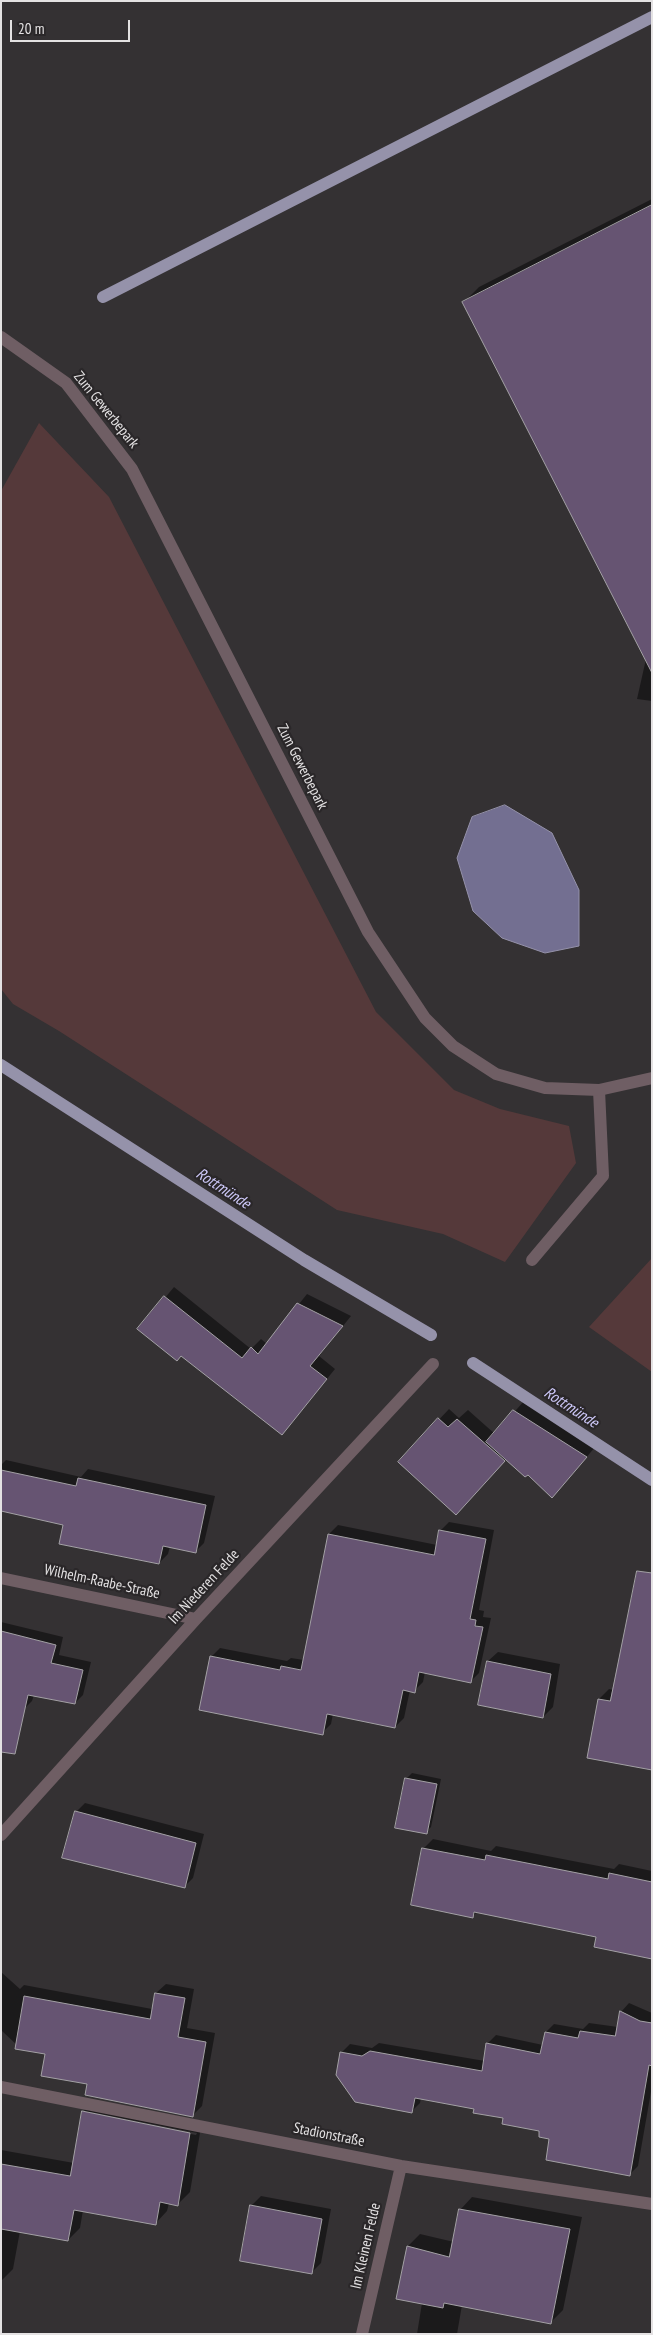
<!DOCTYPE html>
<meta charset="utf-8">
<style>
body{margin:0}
#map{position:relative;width:653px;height:2335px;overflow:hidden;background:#343133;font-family:"PT Sans Narrow",sans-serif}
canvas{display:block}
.frame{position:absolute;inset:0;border:2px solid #e4e2e3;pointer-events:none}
.scale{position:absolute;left:10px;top:20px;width:120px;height:22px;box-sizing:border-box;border:2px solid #e4e2e3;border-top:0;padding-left:6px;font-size:15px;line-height:18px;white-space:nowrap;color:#e4e2e3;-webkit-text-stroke:4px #2a2729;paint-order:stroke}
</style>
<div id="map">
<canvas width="653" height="2335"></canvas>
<div class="frame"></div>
<div class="scale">20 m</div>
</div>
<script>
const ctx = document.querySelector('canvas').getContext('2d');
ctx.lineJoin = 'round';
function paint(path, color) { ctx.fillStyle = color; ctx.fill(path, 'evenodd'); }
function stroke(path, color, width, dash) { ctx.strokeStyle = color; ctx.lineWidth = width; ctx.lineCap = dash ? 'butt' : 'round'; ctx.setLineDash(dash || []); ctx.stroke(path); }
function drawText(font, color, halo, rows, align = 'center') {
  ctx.font = font + ' "PT Sans Narrow",sans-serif'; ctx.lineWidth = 4.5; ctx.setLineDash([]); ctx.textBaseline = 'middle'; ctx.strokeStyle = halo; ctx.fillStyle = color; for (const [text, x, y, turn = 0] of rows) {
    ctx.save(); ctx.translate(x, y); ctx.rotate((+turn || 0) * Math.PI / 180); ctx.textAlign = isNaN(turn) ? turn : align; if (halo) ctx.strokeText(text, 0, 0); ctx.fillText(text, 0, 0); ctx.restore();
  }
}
paint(new Path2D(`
 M39,423L109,497L376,1012L454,1090L500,1109L569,1126L576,1163L505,1262L443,1234L337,1210L59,1031L13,1004L1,989V491Z
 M652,1258V1372L589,1327Z`), '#55393a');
const water = new Path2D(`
 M505,805L552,833L579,890V946L545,953L502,938L473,911L457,858L472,817Z`);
paint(water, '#736f91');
stroke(water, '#9592aa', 1);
paint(new Path2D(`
 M652,199V701L637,699L646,659L464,302L479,287Z
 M174,1287L251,1349L261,1339L267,1344L307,1294L351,1316L319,1356L335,1369L282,1434L182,1355L139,1329Z
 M524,1401L596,1446L561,1487L528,1474L506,1459L465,1503L399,1462L449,1409L459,1418L468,1410L495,1434Z
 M6,1460L81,1477L88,1469L215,1496L204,1543L195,1552L170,1546L168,1554L159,1563L65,1524L1,1510V1465Z
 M449,1522L494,1530L479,1610L484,1611L483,1617L491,1618L479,1673L470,1682L425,1672L423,1682L414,1691L410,1690L404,1718L395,1727L333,1714L331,1724L322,1733L211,1657L220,1648L287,1661L291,1658L304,1660L329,1534L338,1525L437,1545L440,1531Z
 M1,1622L63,1637L59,1655L91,1662L83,1695L75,1703L34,1695L32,1701L24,1709L1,1704Z
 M498,1652L560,1664L553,1707L543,1717L488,1661Z
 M609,1689L614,1690L652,1769L599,1699Z
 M412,1773L441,1779L431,1827L426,1832L407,1778Z
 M85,1803L204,1834L193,1878L184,1887L76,1812Z
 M433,1839L491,1851L496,1846L614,1869L619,1864L652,1871V1959L597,1936L478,1911L472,1917L423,1849Z
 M1,1972L20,1989L24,1985L152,2009L156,1993L166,1984L194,1989L187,2028L215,2033L202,2106L193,2115L88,2083L46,2053L20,2048L1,2030Z
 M629,2003L652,2013V2086L638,2166L629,2175L551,2138L541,2130L475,2108L421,2098L420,2103L412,2111L341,2053L350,2044L372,2048L379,2043L485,2061L487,2044L496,2035L543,2045L546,2032L554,2024L583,2029L589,2023L618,2027L621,2012Z
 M95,2100L202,2121L190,2192L178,2204L169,2203L167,2211L155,2224L83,2210L80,2228L68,2240L20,2231L13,2269L1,2281V2150L74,2163L83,2112ZM91,2112L197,2133L196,2135L91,2114Z
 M261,2196L331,2209L321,2263L311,2273L251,2206Z
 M472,2197L582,2217L563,2310L551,2322L462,2305L457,2334H417L422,2303L408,2246L420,2234L454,2242L460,2210Z`), '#0007');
stroke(new Path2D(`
 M103,297L652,17
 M1,1065L304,1260L431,1335
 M473,1363L652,1480`), '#9592aa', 12);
const building = new Path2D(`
 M652,205V673L462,302Z
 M164,1296L242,1358L251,1347L258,1354L297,1303L343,1326L310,1366L327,1379L282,1435L181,1356L177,1361L137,1329Z
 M513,1410L587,1457L552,1498L528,1475L525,1477L486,1442Z
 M438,1418L448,1427L457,1419L505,1461L456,1515L398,1462Z
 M1,1470L76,1486L78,1478L206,1505L196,1553L163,1546L159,1564L59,1544L63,1525L1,1511Z
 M439,1530L486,1539L470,1619L476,1620L475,1626L483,1627L471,1683L419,1672L415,1693L403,1690L395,1728L327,1714L323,1735L199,1710L210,1656L280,1670L281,1666L301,1670L328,1534L434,1555Z
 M637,1571L652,1573V1770L587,1758L598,1699L610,1701Z
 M1,1631L56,1645L51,1663L83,1670L75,1704L28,1695L15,1754L1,1752Z
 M487,1661L551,1674L543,1718L478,1705Z
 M405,1778L437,1784L427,1834L395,1828Z
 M75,1811L196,1843L185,1888L62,1858Z
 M422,1848L485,1860L486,1855L608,1879L609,1873L652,1882V1959L594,1947L596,1937L474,1912L473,1918L411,1905Z
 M155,1993L185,1998L178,2037L206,2042L193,2117L85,2095L87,2084L41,2076L45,2054L15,2049L24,1996L150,2019Z
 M620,2011L640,2021L652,2023V2066L649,2065L630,2176L546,2160L549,2139L539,2137V2131L502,2124L503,2118L473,2113L474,2109L415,2098L412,2113L355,2102L336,2075L340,2052L362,2056L370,2051L482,2071L486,2043L540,2054L545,2032L578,2038L580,2031L615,2036Z
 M82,2111L190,2133L178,2206L160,2202L156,2225L74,2210L68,2241L1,2229V2164L70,2176Z
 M250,2205L322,2219L312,2274L240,2261Z
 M459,2209L570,2229L551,2324L444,2303L443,2308L396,2299L407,2246L449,2257Z`);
paint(building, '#665472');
stroke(building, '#a3a1a5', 1);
stroke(new Path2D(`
 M532,1260L603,1176L599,1090`), '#6f5e64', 12);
stroke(new Path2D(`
 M1,337L66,383L132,469L368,932L425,1018L453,1046L496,1074L545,1088L599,1090L652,1078
 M1,1578L196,1619
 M1,1835L196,1619L433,1364
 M1,2087L401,2166L652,2204
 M362,2334L401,2166`), '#6f5e64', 12);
drawText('15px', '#e4e2e3', '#2a2729', [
 ["Zum Gewerbepark",106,410,51],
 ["Zum Gewerbepark",302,767,63],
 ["Wilhelm-Raabe-Straße",102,1582,12],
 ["Im Niederen Felde",204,1587,-47],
 ["Stadionstraße",329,2135,11],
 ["Im Kleinen Felde",366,2246,-77]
]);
drawText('italic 16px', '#cdc8f8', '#2a2729', [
 ["Rottmünde",223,1189,33],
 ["Rottmünde",571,1408,33]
]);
</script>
